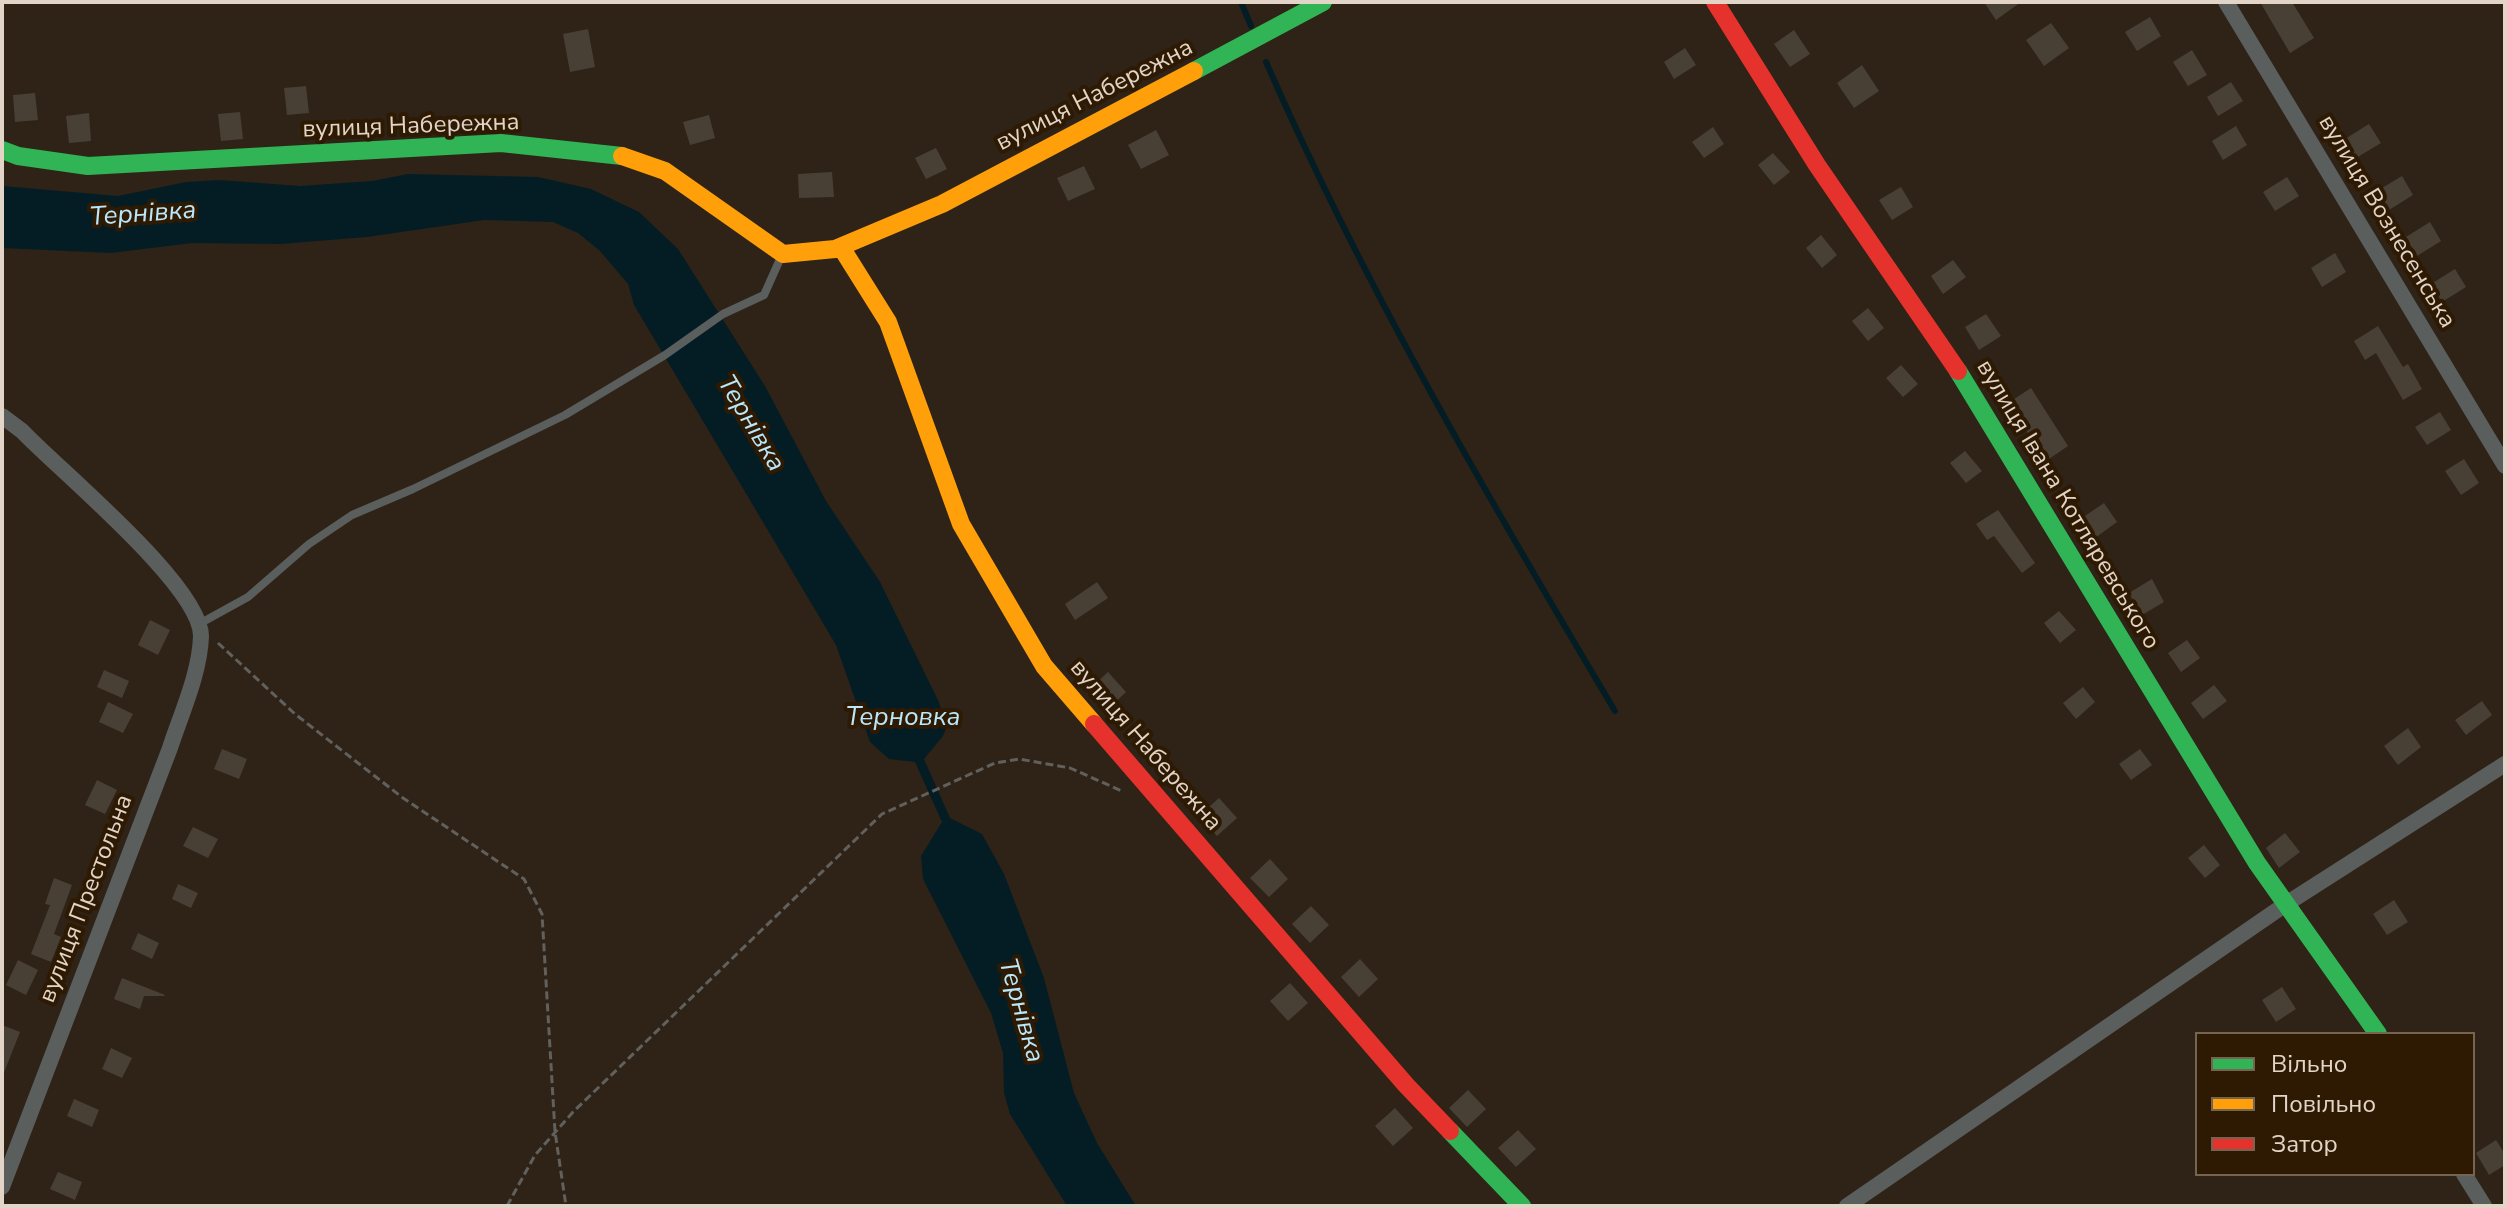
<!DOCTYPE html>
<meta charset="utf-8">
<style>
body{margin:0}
#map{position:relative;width:2507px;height:1208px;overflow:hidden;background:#2e2316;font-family:"Nunito Sans",sans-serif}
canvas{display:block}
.frame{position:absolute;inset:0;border:4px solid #e2d4c6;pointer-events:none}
.legend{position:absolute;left:2195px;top:1032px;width:280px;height:144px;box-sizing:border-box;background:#2e1a03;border:2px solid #766451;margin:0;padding:10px 14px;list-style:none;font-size:24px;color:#e2d4c6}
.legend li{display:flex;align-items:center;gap:16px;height:40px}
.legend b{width:40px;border:2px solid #766451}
</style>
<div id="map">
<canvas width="2507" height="1208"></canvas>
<div class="frame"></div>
<ul class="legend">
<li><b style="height:10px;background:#30b455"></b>Вільно</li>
<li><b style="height:10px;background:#ff9f0a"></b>Повільно</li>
<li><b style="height:10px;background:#e5322d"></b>Затор</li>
</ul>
</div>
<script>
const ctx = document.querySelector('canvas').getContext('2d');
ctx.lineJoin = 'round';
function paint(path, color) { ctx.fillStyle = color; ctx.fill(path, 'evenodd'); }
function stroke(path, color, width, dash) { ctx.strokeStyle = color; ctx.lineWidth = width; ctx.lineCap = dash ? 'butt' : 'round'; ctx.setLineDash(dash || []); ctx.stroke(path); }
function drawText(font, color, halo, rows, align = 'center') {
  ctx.font = font + ' "Nunito Sans",sans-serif'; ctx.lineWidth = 8; ctx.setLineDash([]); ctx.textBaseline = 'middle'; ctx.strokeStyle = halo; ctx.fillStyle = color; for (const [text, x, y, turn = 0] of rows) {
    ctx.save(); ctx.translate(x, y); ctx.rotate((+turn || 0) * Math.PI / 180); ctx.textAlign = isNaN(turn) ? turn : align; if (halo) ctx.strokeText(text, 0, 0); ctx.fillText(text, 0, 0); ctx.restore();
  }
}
paint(new Path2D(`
 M408,174L538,177L591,189L639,212L678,249L765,386L826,501L880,582L938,700L947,726L943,736L924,759L950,818L982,834L1004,874L1044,978L1074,1093L1097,1143L1136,1206H1067L1010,1114L1004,1093L1003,1053L991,1013L923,879L921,856L942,822L915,762L889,759L870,742L836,645L634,305L628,284L600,251L578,233L553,222L484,220L367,237L280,244L192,243L111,253L2,248V186L118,196L186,182L220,180L300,186L372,181Z`), '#041d25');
stroke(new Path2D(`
 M1241,2L1251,26
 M1266,62C1364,286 1490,501 1615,711`), '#041d25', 6);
paint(new Path2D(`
 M1984,2H2021L1996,20Z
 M2260,2H2292L2314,38L2290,53Z
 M2150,17L2161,36L2137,51L2125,32Z
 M2051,23L2069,48L2044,66L2026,40Z
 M588,29L595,67L570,72L563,34Z
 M1794,30L1810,54L1790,67L1774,44Z
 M1685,48L1696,65L1674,79L1664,62Z
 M2192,50L2207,75L2188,86L2173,62Z
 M1862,65L1879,91L1854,108L1837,83Z
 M2231,82L2243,101L2218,116L2207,97Z
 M306,86L309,113L287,115L284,88Z
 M35,93L38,120L15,122L13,95Z
 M240,112L243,139L221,141L218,114Z
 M89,113L91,141L69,143L66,116Z
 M709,115L715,138L690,145L683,122Z
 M2369,124L2381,143L2356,158L2345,139Z
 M2236,126L2247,145L2223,160L2212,141Z
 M1713,127L1724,144L1704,158L1692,142Z
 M1156,130L1169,155L1141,169L1128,145Z
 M936,148L947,169L926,179L915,158Z
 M1773,153L1790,172L1774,185L1758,165Z
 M1084,166L1095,189L1068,201L1057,178Z
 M832,172L834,197L799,198L798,174Z
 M2402,176L2413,195L2389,210L2377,191Z
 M2287,177L2299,196L2275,211L2263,192Z
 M1901,187L1913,207L1892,220L1879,200Z
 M2430,222L2441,241L2417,256L2406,237Z
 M1821,235L1837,255L1822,268L1806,248Z
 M2335,253L2346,272L2322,287L2311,268Z
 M1953,260L1966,277L1943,294L1931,276Z
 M2455,269L2466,287L2442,302L2431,284Z
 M1868,308L1884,328L1868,341L1852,321Z
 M1986,314L2001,336L1979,350L1965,327Z
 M2378,326L2403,367L2408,364L2422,389L2403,400L2376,353L2365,360L2354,341Z
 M1901,365L1918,384L1903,397L1886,378Z
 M2031,388L2068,446L2046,461L2008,403Z
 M2440,412L2451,430L2427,445L2415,427Z
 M1965,451L1982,471L1966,483L1950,463Z
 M2464,459L2479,483L2461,495L2445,471Z
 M2104,503L2117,522L2095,538L2082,518Z
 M1998,510L2035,563L2022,573L1994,536L1987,540L1976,524Z
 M2152,579L2164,602L2142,615L2129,593Z
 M1097,582L1108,598L1075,620L1065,604Z
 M2059,611L2076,630L2060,643L2044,623Z
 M150,620L170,630L158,655L138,645Z
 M2187,640L2200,658L2181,672L2168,653Z
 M104,670L129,681L122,698L97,687Z
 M1108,672L1126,692L1107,710L1089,690Z
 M2214,685L2227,701L2203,719L2191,703Z
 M2083,687L2095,702L2076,719L2063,703Z
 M2482,701L2492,715L2466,735L2455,720Z
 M108,702L133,714L123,733L99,722Z
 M2408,728L2421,747L2398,765L2384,746Z
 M222,749L247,759L239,779L214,769Z
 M2140,749L2152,765L2131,780L2119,764Z
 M97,780L117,790L105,814L85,805Z
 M1219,798L1237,818L1217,836L1199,816Z
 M193,827L218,839L208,858L183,846Z
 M2285,833L2300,852L2279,868L2266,848Z
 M2204,845L2220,865L2205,878L2188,858Z
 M1270,859L1288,879L1269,897L1250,878Z
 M54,878L72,885L54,934L61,937L51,962L31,954L50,905L45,904Z
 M178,884L198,893L191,908L172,899Z
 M2394,900L2408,922L2387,935L2373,914Z
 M1311,906L1329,925L1310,943L1292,924Z
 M138,933L159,943L152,959L131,949Z
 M1360,959L1378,979L1359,997L1341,977Z
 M18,960L38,970L26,995L6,985Z
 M122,978L165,995L164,996H144L140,1009L114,999Z
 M1290,983L1308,1003L1288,1021L1270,1001Z
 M2282,987L2296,1009L2276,1022L2262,1000Z
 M2,1025L20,1032L3,1075H2Z
 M111,1048L132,1058L122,1078L102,1069Z
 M1468,1090L1486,1109L1467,1127L1449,1108Z
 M74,1099L99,1110L92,1127L67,1116Z
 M1395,1108L1413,1128L1393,1146L1375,1126Z
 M1518,1130L1536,1149L1516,1167L1498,1148Z
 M2496,1140L2505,1154V1165L2489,1175L2476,1153Z
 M58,1172L82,1182L75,1200L50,1189Z`), '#494035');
stroke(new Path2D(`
 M218,643L295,714L403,798L524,879L542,914L555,1132L566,1206
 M507,1206L535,1155L573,1112L882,814L995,763L1019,759L1070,768L1124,792`), '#61605d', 3, [8, 4]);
stroke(new Path2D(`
 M199,624L248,597L309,544L352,515L413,489L565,415L665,355L723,314L764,295L781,257`), '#5a5e5d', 8);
stroke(new Path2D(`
 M2226,2L2505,466
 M2,416L22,431C60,471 201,586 201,636C200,673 181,714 170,748L2,1187
 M2464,1174L2484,1206
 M1847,1206L2286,904L2505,764`), '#5a5e5d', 16);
stroke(new Path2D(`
 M1194,71L1323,2
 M2,150L18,156L88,166L501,143L622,156
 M1958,371L2257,863L2378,1034
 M1450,1131L1522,1206`), '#30b455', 18);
stroke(new Path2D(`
 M622,156L665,171L783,254L835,249L942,204L1194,71
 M841,247L888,322L961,524L1044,666L1094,724`), '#ff9f0a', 18);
stroke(new Path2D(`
 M1715,2L1817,165L1958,371
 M1094,724L1406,1085L1450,1131`), '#e5322d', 18);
drawText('24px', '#e2d4c6', '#2e1a03', [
 ["вулиця Набережна",1095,96,-27],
 ["вулиця Набережна",411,127,-2],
 ["вулиця Вознесенська",2386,222,59],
 ["вулиця Івана Котляревського",2067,505,59],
 ["вулиця Набережна",1145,746,49],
 ["вулиця Престольна",87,899,-69]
]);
drawText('italic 26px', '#bae7f9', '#2e1a03', [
 ["Тернівка",143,215,-4],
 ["Тернівка",750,424,59],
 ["Терновка",903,719],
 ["Тернівка",1020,1011,74]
]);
</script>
